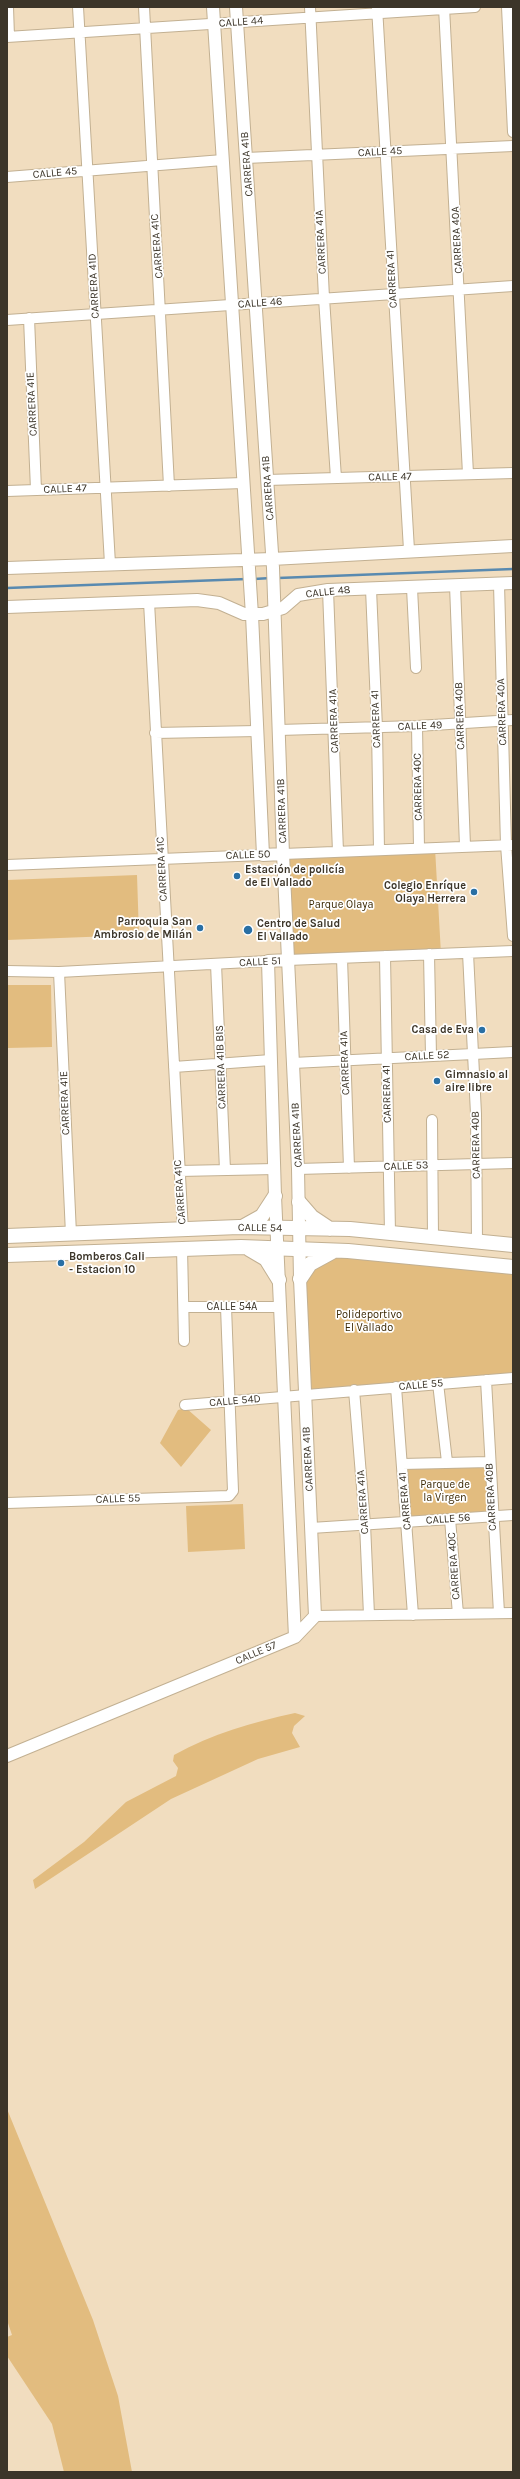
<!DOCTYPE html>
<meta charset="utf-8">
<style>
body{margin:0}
#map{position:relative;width:520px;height:2479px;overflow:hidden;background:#f1ddbf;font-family:Karla,sans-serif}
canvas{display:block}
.frame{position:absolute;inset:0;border:8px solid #3c3529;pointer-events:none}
</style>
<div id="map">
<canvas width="520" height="2479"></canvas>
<div class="frame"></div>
</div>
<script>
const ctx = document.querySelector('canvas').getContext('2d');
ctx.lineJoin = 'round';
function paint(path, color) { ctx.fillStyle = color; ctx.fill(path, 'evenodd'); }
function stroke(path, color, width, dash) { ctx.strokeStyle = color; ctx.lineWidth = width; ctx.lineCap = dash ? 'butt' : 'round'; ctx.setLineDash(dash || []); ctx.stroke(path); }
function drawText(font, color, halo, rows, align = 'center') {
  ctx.font = font + ' Karla,sans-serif'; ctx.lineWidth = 3.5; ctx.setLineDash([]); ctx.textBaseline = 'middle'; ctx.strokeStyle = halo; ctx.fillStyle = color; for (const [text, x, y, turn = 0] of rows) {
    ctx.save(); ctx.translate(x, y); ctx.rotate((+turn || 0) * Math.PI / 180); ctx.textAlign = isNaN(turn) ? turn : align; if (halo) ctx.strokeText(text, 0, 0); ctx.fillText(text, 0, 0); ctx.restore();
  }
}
paint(new Path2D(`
 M435,848L441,954L288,960L283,854Z
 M137,875L139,935L7,940V880Z
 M7,985H51L52,1047L7,1048Z
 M326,1254L513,1267V1378L305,1394L304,1271Z
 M186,1408L211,1430L181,1467L160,1443L178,1410Z
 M489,1462L492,1516L407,1521L402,1464Z
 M243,1504L245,1549L188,1552L186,1506Z
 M295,1713L305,1716L294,1726L292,1733L300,1747L258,1759L171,1799L35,1889L33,1880L84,1842L126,1802L176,1776L178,1768L173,1761L174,1755C212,1734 253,1722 295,1713Z
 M7,2109L93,2320L118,2396L132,2472H64L52,2424L7,2356V2337L12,2335L7,2320Z`), '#e2bc7f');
stroke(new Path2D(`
 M278,578L513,569
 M254,579L271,578
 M7,588L247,579`), '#598ab0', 2.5);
const minor = new Path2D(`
 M8,7L9,37
 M78,7L110,564
 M144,7L169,486
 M310,7L324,298L336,478
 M377,7L409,550
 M444,7L468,474
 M507,7L513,132
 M7,37L475,7
 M246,158L513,146
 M7,177L223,160
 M29,318L36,490
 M7,320L513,286
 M267,480L513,473
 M7,491L243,483
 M499,584L506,845L513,936
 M455,585L465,846
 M412,588L416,668
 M371,589L377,728L379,850
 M328,590L338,852
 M149,602L183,1231
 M417,726L419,848
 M279,730L417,726L513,720
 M155,733L257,731
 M283,854L513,845
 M7,865L263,855
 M468,953L476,1114L477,1242
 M429,954L431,1056
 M385,956L390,1233
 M342,958L349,1168
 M288,960L513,951
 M216,964L225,1170
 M7,971L59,972L268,961
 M59,972L71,1234
 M293,1063L513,1052
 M174,1067L271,1060
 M432,1120L433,1237
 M298,1169L513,1163
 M179,1171L275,1169
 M182,1248L184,1341
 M184,1307H280
 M486,1380L499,1613
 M438,1383L447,1462
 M396,1387L413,1615
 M354,1390L365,1524L369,1615
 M185,1405L513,1378
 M402,1464L489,1462
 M7,1503L229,1496L233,1491L226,1307
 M450,1519L458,1614
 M311,1528L513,1515
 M315,1616L513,1613`);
const tertiary = new Path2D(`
 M213,7L252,615L263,855L283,854
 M7,568L272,559L513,546
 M7,607L197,600L219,603L244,614H263L283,608L298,595L328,590L513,583
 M288,960L268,961L275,1196L295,1637
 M7,1756L295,1637L315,1616L300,1279L298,1169L283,854L273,568L236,7`);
const secondary = new Path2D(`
 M299,1202L312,1217L330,1229
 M244,1226L262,1216L275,1196
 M7,1236L239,1227L350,1229L513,1245
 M249,1249L266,1259L279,1280
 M7,1255L241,1247L348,1251L513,1267
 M300,1279L310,1264L332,1252`);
stroke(minor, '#c2b092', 12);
stroke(tertiary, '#c2b092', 14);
stroke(secondary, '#c2b092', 16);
stroke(minor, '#fff', 10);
stroke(tertiary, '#fff', 12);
stroke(secondary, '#fff', 14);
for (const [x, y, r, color] of [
 [237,876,4,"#296fa4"],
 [474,892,4,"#296fa4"],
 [200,928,4,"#296fa4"],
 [248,930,5,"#296fa4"],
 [482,1030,4,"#296fa4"],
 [437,1081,4,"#296fa4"],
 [61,1263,4,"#296fa4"]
]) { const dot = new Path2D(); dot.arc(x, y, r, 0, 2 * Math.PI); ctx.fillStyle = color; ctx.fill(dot); stroke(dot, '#fff', 1.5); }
drawText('11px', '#3c3529', '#fff', [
 ["CALLE 44",241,22,-4],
 ["CALLE 45",380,152,-3],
 ["CARRERA 41B",247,164,-94],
 ["CALLE 45",55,173,-5],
 ["CARRERA 40A",457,240,-93],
 ["CARRERA 41A",321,242,-93],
 ["CARRERA 41C",157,246,-94],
 ["CARRERA 41",392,279,-93],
 ["CARRERA 41D",94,286,-93],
 ["CALLE 46",260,303,-4],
 ["CARRERA 41E",32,404,-93],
 ["CALLE 47",390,477,-1],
 ["CARRERA 41B",268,488,-94],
 ["CALLE 47",65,489,-2],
 ["CALLE 48",328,592,-6],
 ["CARRERA 40A",502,712,-92],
 ["CARRERA 40B",460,716,-92],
 ["CARRERA 41",376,719,-92],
 ["CARRERA 41A",334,721,-92],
 ["CALLE 49",420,726,-2],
 ["CARRERA 40C",418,787,-91],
 ["CARRERA 41B",282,811,-92],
 ["CALLE 50",248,855,-2],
 ["CARRERA 41C",162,869,-93],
 ["CALLE 51",260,962,-3],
 ["CALLE 52",427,1056,-3],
 ["CARRERA 41A",345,1063,-92],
 ["CARRERA 41B BIS",221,1067,-92],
 ["CARRERA 41",387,1094,-91],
 ["CARRERA 41E",65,1103,-92],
 ["CARRERA 41B",297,1135,-93],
 ["CARRERA 40B",476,1145,-91],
 ["CALLE 53",406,1166,-2],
 ["CARRERA 41C",180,1192,-94],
 ["CALLE 54",260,1228,1],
 ["CALLE 54A",232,1307],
 ["CALLE 55",421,1385,-5],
 ["CALLE 54D",235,1401,-5],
 ["CARRERA 41B",308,1459,-93],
 ["CARRERA 40B",491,1497,-93],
 ["CALLE 55",118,1499,-2],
 ["CARRERA 41",405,1501,-95],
 ["CARRERA 41A",363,1502,-94],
 ["CALLE 56",448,1519,-4],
 ["CARRERA 40C",454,1566,-94],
 ["CALLE 57",256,1653,-23]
]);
drawText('bold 11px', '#3c3529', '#fff', [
 ["Estación de policía",245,870],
 ["de El Vallado",245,883],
 ["Colegio Enríque",466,886,"right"],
 ["Olaya Herrera",466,899,"right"],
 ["Parroquia San",192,922,"right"],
 ["Ambrosio de Milán",192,935,"right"],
 ["Centro de Salud",257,924],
 ["El Vallado",257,937],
 ["Casa de Eva",474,1030,"right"],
 ["Gimnasio al",445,1075],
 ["aire libre",445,1088],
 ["Bomberos Cali",69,1257],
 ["- Estacion 10",69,1270]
], 'left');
drawText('11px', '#3b2803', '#fff', [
 ["Parque Olaya",341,905],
 ["Polideportivo",369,1315],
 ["El Vallado",369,1328],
 ["Parque de",445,1485],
 ["la Virgen",445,1498]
]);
</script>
